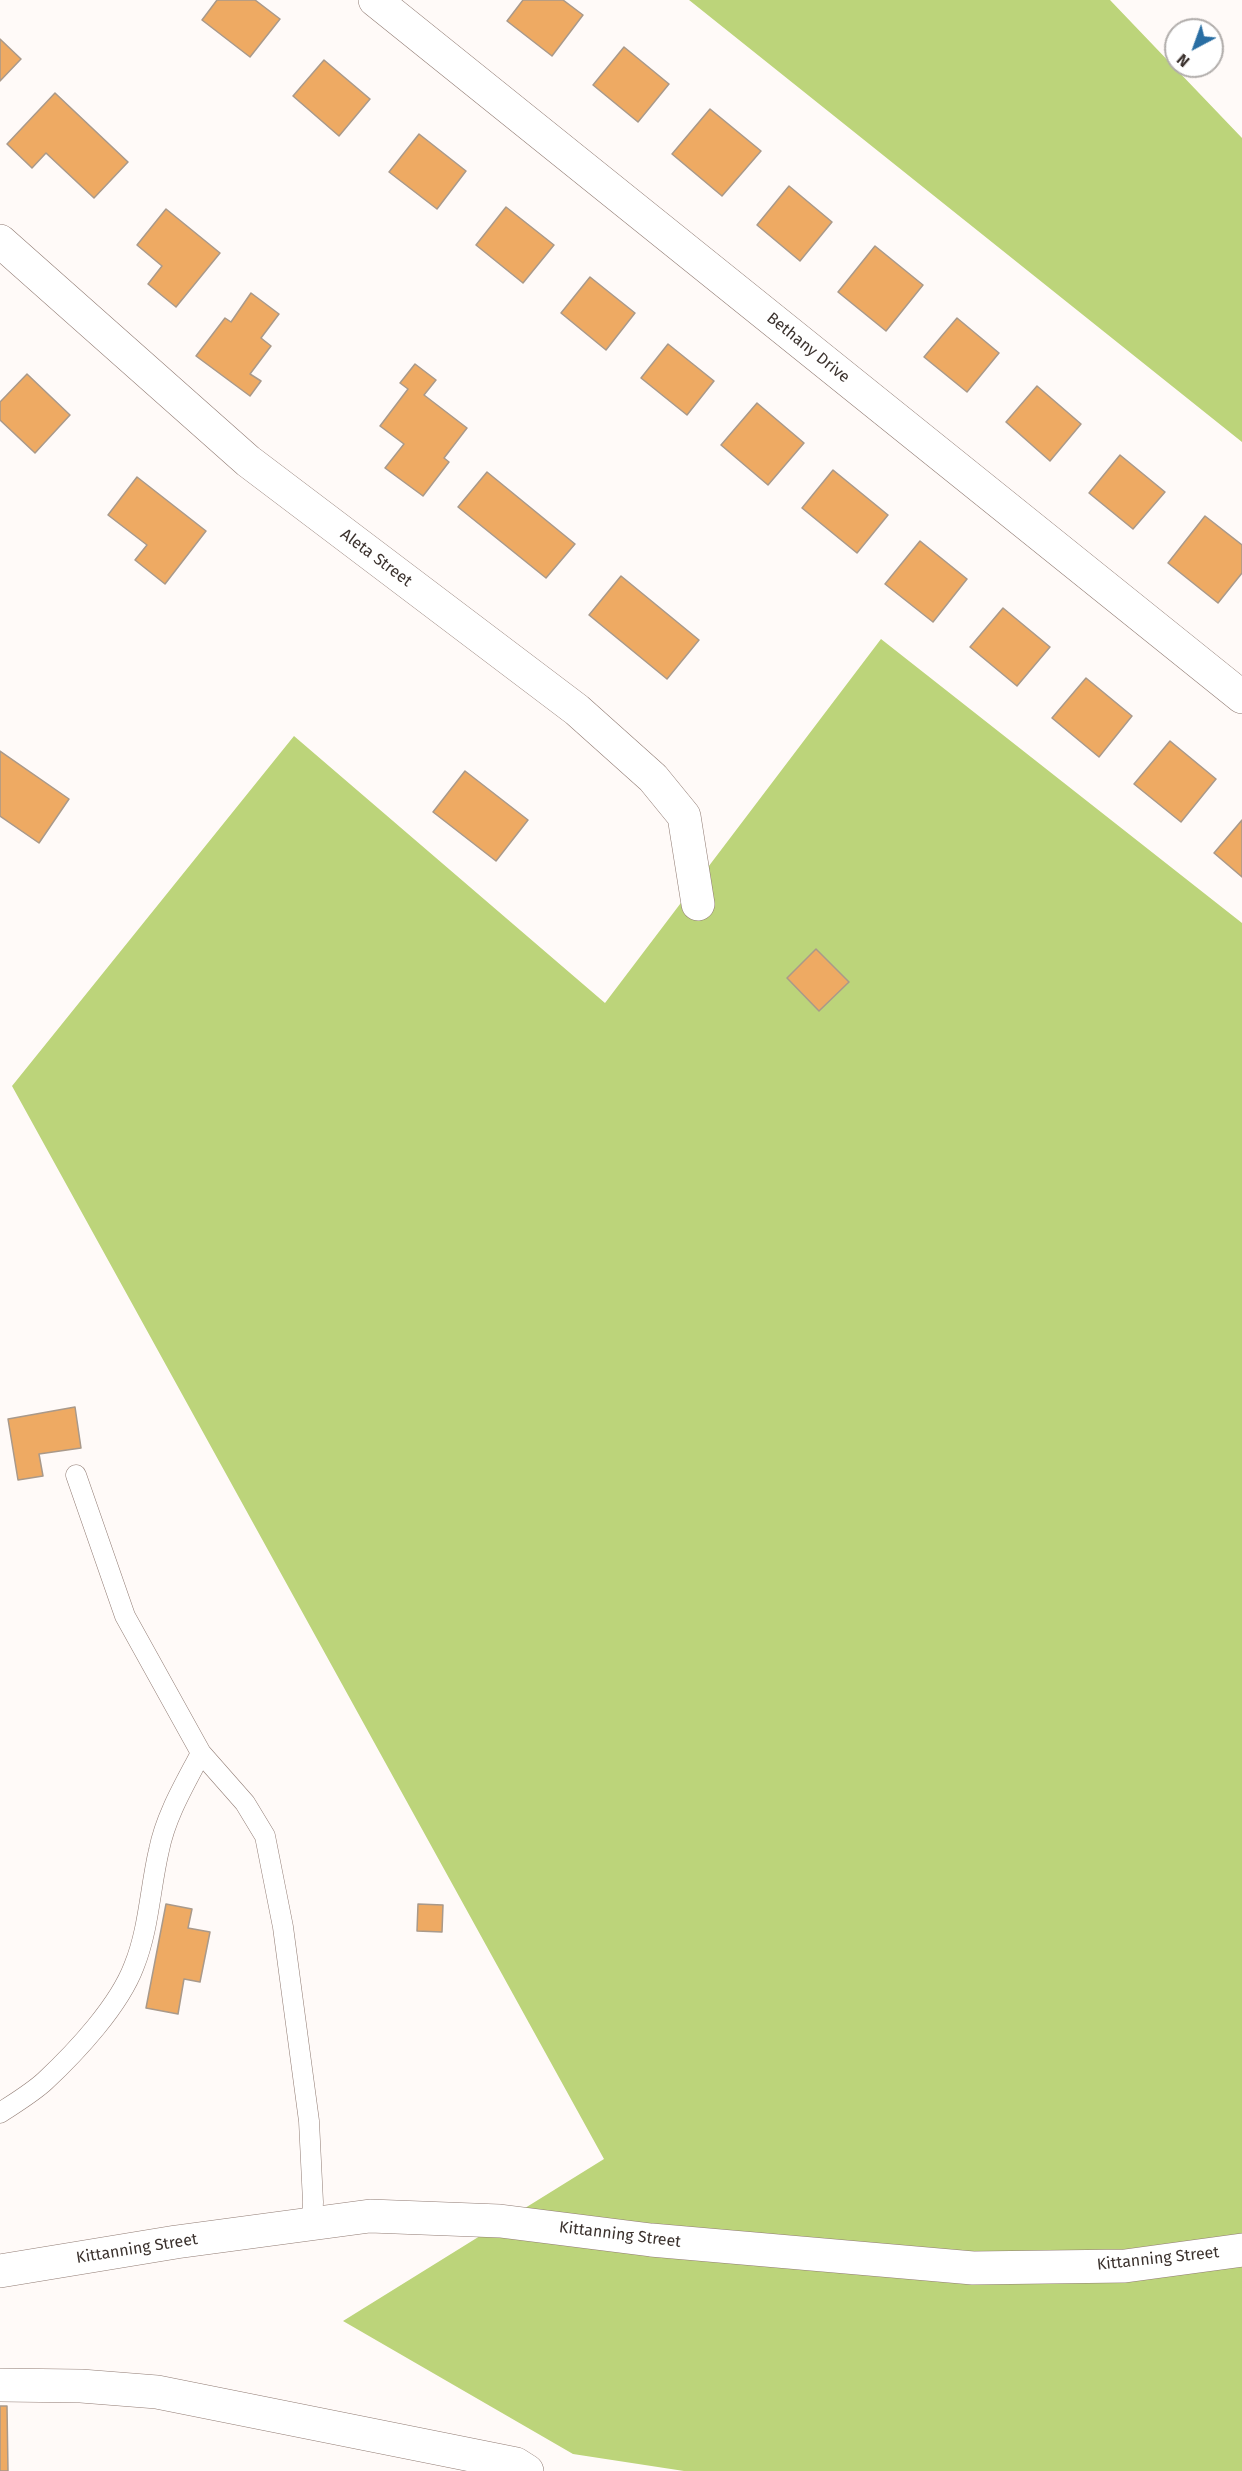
<!DOCTYPE html>
<style>
body{margin:0}
#map{position:relative;width:1242px;height:2471px;overflow:hidden;background:#fffaf8;font-family:"Fira Sans",sans-serif}
canvas{display:block}
.north{position:absolute;left:1164px;top:18px;width:60px;height:60px;box-sizing:border-box;background:#fff;border:2px solid #b1adab;border-radius:50%;rotate:221deg;font-size:16px;font-weight:700;line-height:24px;text-align:center;color:#3b322e}
.north::after{content:'';display:block;margin:auto;width:21px;height:27px;background:#296ea3;clip-path:polygon(50% 0,100% 100%,50% 72%,0 100%)}
</style>
<div id="map">
<canvas width="1242" height="2471"></canvas>
<div class="north">N</div>
</div>
<script>
const ctx = document.querySelector('canvas').getContext('2d');
ctx.lineJoin = 'round';
function paint(path, color) { ctx.fillStyle = color; ctx.fill(path, 'evenodd'); }
function stroke(path, color, width, dash) { ctx.strokeStyle = color; ctx.lineWidth = width; ctx.lineCap = dash ? 'butt' : 'round'; ctx.setLineDash(dash || []); ctx.stroke(path); }
function drawText(font, color, halo, rows, align = 'center') {
  ctx.font = font + ' "Fira Sans",sans-serif'; ctx.lineWidth = 4.5; ctx.setLineDash([]); ctx.textBaseline = 'middle'; ctx.strokeStyle = halo; ctx.fillStyle = color; for (const [text, x, y, turn = 0] of rows) {
    ctx.save(); ctx.translate(x, y); ctx.rotate((+turn || 0) * Math.PI / 180); ctx.textAlign = isNaN(turn) ? turn : align; if (halo) ctx.strokeText(text, 0, 0); ctx.fillText(text, 0, 0); ctx.restore();
  }
}
paint(new Path2D(`
 M689,0H1110L1242,138V442Z
 M881,639L1242,923V2471H684L573,2454L343,2321L604,2159L12,1086L294,736L605,1003Z`), '#bcd47a');
const building = new Path2D(`
 M217,0H255L280,19L250,57L202,20Z
 M523,0H563L583,15L552,56L507,21Z
 M0,39L21,59L0,81Z
 M624,47L669,84L638,122L593,85Z
 M324,60L370,99L339,136L293,96Z
 M55,93L128,162L94,198L46,153L32,168L7,144Z
 M710,109L761,151L722,196L672,154Z
 M419,134L466,171L437,209L389,172Z
 M789,186L832,222L800,261L757,225Z
 M506,207L554,245L523,283L476,245Z
 M166,209L220,253L176,307L148,284L162,266L137,245Z
 M875,246L923,285L886,331L838,292Z
 M590,277L635,313L606,350L561,313Z
 M251,293L279,314L261,338L271,346L250,374L261,381L250,396L196,356L225,318L231,322Z
 M957,318L999,353L967,392L924,357Z
 M668,344L714,381L687,415L641,378Z
 M415,364L436,380L424,395L467,428L444,458L449,462L423,496L385,468L404,444L380,426L408,389L400,383Z
 M27,374L70,415L35,453L0,420V402Z
 M1037,386L1081,424L1050,461L1006,422Z
 M757,403L804,443L768,485L721,445Z
 M1120,455L1165,492L1133,529L1089,493Z
 M833,470L888,515L857,553L802,508Z
 M487,472L575,544L546,578L458,507Z
 M137,477L206,531L165,584L135,560L147,545L108,515Z
 M1205,516L1242,545V573L1218,603L1168,563Z
 M920,541L967,579L933,622L885,584Z
 M621,576L699,640L667,679L589,615Z
 M1003,608L1050,647L1017,686L970,647Z
 M1086,678L1132,716L1099,757L1052,718Z
 M1170,741L1216,779L1181,822L1134,784Z
 M0,751L69,799L39,843L0,816Z
 M465,771L528,820L496,861L433,812Z
 M1242,820V877L1214,853Z
 M816,949L849,982L819,1011L787,978Z
 M75,1407L81,1448L39,1454L43,1476L18,1480L8,1419Z
 M166,1904L192,1909L188,1928L210,1932L200,1982L184,1979L178,2014L146,2008Z
 M418,1904L443,1905L442,1932L417,1931Z
 M0,2406H7L8,2471H0Z`);
paint(building, '#eeaa63');
stroke(building, '#a9998a', 1.5);
const lane = new Path2D(`
 M76,1475L125,1616L201,1753L245,1803L265,1836L283,1927L309,2121L313,2202L312,2224
 M0,2113C15,2103 32,2093 45,2081C76,2052 119,2006 134,1966C149,1929 150,1888 159,1850C166,1815 185,1784 201,1753`);
const street = new Path2D(`
 M375,0L1242,697
 M0,241L248,461L577,710L653,778L684,816L698,904
 M0,2385L81,2386L157,2392L516,2464L527,2471`);
const secondary = new Path2D(`
 M0,2271L176,2242L370,2216L500,2221L651,2240L973,2268L1125,2266L1242,2250`);
stroke(lane, '#917c74', 21);
stroke(street, '#917c74', 34);
stroke(secondary, '#917c74', 34);
stroke(lane, '#fff', 20);
stroke(street, '#fff', 33);
stroke(secondary, '#fff', 33);
drawText('16px', '#3b322e', '#fff', [
 ["Bethany Drive",808,348,39],
 ["Aleta Street",376,558,37],
 ["Kittanning Street",620,2235,7],
 ["Kittanning Street",137,2249,-9],
 ["Kittanning Street",1158,2259,-6]
]);
</script>
